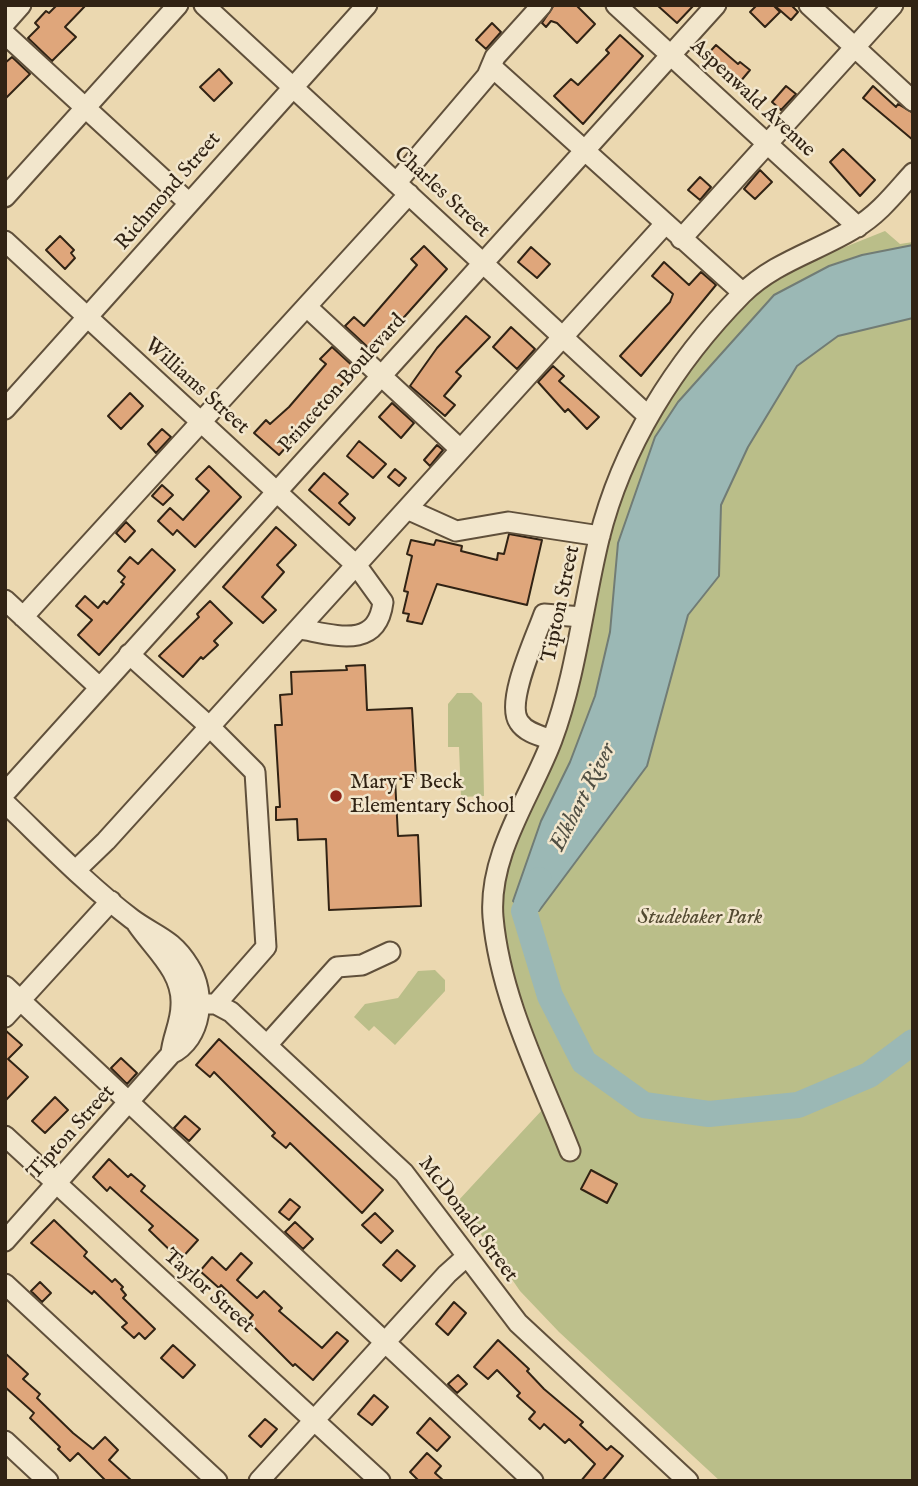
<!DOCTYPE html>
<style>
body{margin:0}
#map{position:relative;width:918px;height:1486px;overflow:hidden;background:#ebd8b0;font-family:"IM FELL English",serif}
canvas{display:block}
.frame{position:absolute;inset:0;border:7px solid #312314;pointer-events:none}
</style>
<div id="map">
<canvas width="918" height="1486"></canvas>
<div class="frame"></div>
</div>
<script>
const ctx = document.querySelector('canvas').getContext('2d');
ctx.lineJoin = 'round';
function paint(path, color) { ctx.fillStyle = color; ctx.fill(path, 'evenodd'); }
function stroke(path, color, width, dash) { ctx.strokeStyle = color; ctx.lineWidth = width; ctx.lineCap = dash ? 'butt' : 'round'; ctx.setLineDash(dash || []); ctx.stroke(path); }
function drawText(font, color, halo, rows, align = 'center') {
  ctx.font = font + ' "IM FELL English",serif'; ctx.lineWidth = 5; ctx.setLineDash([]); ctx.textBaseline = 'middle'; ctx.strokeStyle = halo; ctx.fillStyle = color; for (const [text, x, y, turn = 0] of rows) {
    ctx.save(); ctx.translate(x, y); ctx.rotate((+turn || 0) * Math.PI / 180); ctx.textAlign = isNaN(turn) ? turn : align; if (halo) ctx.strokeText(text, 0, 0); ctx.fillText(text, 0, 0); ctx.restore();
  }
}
paint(new Path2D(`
 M885,231L900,244L913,242V1481H720L559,1332L520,1291L458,1201L543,1109L486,883L547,765L605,546L628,476L654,420L717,336L763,288L820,257Z
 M457,693H472L482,703L484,796L461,797L459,747H448V704Z
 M435,970L445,980V991L395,1045L374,1026L369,1031L354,1017L365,1004L398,998L418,971Z`), '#babe89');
const water = new Path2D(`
 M913,245V318L838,336L797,366L748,447L721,505L719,576L688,615L647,766L539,911H524L513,901L541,821L570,762L595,696L610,632L618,543L655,437L678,402L774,295L829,266L862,255Z`);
paint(water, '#9bb8b5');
stroke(water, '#717c75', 2);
stroke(new Path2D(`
 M539,880L524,911L550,996L584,1062L644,1105L709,1114L798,1105L869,1075L913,1042`), '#9bb8b5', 26);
const building = new Path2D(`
 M57,5H86L65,27L76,37L52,61L28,38L39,27L35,23L46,11L49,13Z
 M554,5H576L595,24L577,43L557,23L551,21L546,27L542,23Z
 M657,5H694L677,23Z
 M757,5H773L780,12L765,27L750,12Z
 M774,5H791L798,12L791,20Z
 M492,23L501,32L486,49L476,40Z
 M620,35L643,56L583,124L554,96L571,79L578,85L609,53L606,50Z
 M716,45L738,64L740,62L750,70L740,82L723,67L719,72L704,58Z
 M12,57L30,74L5,99V63Z
 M219,69L232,83L214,101L200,87Z
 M786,86L796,94L781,110L772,102Z
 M873,86L896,107L898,104L913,113V140L863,98Z
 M843,149L875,180L860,196L830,162Z
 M760,170L772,182L755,199L744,189Z
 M700,177L711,187L700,200L688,190Z
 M60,236L74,250L71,253L75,258L65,269L46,250Z
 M424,246L447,269L373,352L345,326L354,317L364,326L417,265L411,259Z
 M531,247L550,264L537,278L518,262Z
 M664,262L689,285L701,272L716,285L641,376L620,356L670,302L673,294L652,276Z
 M466,316L490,337L456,372L461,376L444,396L455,405L445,416L410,386L437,348Z
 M511,327L535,349L517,369L493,347Z
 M332,347L356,369L279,455L254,433L266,420L270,424L289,407L326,364L320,359Z
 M553,366L564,376L559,381L599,417L587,429L568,409L565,412L538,382Z
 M130,393L143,406L121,429L108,416Z
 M392,403L414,423L401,438L379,417Z
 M162,429L171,437L156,453L148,444Z
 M359,441L386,464L373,478L347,456Z
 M437,445L443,450L430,466L424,460Z
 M209,466L241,497L195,547L177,530L173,535L158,521L170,508L183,520L209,491L196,479Z
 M395,469L406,478L399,486L388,477Z
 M324,473L348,494L339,503L355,518L349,525L309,490Z
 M162,485L173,495L163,505L152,496Z
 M126,522L135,531L125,542L116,533Z
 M276,527L296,545L277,565L284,572L262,597L276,610L263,623L223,587Z
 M509,534L542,540L527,605L437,584L422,624L407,621L409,614L403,613L408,592L404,591L412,556L407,554L411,540L434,545L436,540L462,546L461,551L497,560L498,553L504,554Z
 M152,549L175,570L99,655L78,635L92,620L76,606L85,596L98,608L104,601L107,604L124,584L121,582L125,577L118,571L130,557L138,564Z
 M210,601L232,623L214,641L218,645L203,659L201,657L183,677L159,656L199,617L197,614Z
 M365,665L367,710L412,708L416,778L395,779L398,836L418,835L421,906L329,910L326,839L298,840L297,819L276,820V807H280L275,725H282L280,695L292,694L291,672L347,670L346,666Z
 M5,1030L22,1045L8,1059L28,1077L5,1101Z
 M219,1039L383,1190L362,1213L290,1143L286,1148L272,1136L275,1133L214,1072L210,1077L196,1065Z
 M121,1058L137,1073L127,1084L111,1068Z
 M55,1097L68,1110L45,1133L32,1121Z
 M185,1116L200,1129L189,1141L174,1128Z
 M109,1159L128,1177L131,1174L145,1186L141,1191L198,1240L180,1260L149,1230L153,1226L110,1187L107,1191L93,1177Z
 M591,1170L617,1184L607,1203L581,1189Z
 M290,1199L300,1207L289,1220L279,1212Z
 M375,1213L393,1231L381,1243L362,1225Z
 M54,1220L87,1252L84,1256L112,1282L115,1279L123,1287L121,1289L126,1295L123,1298L155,1329L145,1339L139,1333L134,1338L122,1327L127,1323L94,1291L92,1294L31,1243Z
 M295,1222L313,1239L303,1249L285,1232Z
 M397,1250L415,1266L401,1281L383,1265Z
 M241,1253L252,1263L237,1280L257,1298L264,1291L282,1308L279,1311L322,1348L337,1332L348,1341L313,1380L295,1364L293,1366L248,1321L253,1315L221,1285L219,1288L200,1271L212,1257L226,1270Z
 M40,1282L51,1293L42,1302L31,1291Z
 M454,1302L466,1313L448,1335L436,1324Z
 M498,1340L529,1369L527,1371L544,1389L583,1422L580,1425L607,1450L611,1446L623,1456L602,1481H581L595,1464L569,1439L565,1443L544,1424L540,1429L529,1419L535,1412L517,1396L520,1393L497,1370L488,1379L474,1367Z
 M173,1345L195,1365L183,1378L161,1358Z
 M5,1353L28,1374L23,1379L40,1394L37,1398L73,1433L93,1449L105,1437L118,1450L109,1460L132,1481H106L78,1453L70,1461L58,1449L60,1447L30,1418L34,1413L5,1387Z
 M458,1375L467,1384L457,1393L448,1384Z
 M374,1395L388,1407L372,1425L358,1414Z
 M430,1418L450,1437L437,1451L417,1433Z
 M265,1419L277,1429L261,1447L249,1436Z
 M427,1453L441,1466L435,1473L444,1481H419L410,1472Z`);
paint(building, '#dfa67b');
stroke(building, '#312314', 2);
const minor = new Path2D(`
 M204,5L647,415
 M616,5L858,227
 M809,5L913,101
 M5,23L21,5
 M5,34L189,203
 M492,67L743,293
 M396,183L487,76L495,57L542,5
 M5,197L178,5
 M681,239L893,5
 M5,241L357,566L383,602C377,650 335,635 300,629
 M307,307L460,449
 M5,409L367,5
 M407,509L456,531L508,522L600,536
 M5,600L99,687
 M23,617L409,194
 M129,654L210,727L255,772L266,947L216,1004
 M552,740C541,736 526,733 519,722C505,702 536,637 544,614L582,617
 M5,793L716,5
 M5,803C46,842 87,885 132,919C155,936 172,938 189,966C207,994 202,1039 171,1054L5,1241
 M77,869L106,841L665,224
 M137,924C154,949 183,972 181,1005C181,1023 172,1038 171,1054
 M5,986L533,1481
 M182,1004H216L231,1012L404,1173L518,1323L688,1481
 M5,1017L111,901
 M267,1045L337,967L362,965L390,952
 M5,1136L380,1481
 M570,1151C541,1077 500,998 493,917C488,854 531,796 552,740C576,675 583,605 599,539C622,446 675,362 742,294C774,262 818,251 855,228C878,215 895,193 913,173
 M5,1284L217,1481
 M5,1441L48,1481
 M259,1481L447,1274L466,1257`);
stroke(minor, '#60503b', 23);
stroke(minor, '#f2e6cc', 19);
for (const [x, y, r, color] of [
 [336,796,7,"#8f2418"]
]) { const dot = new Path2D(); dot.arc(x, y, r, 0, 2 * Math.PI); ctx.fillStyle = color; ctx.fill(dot); stroke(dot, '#f2e6cc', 2.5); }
drawText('21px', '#312314', '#f2e6cc', [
 ["Aspenwald Avenue",752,99,43],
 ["Richmond Street",169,192,-49],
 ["Charles Street",441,193,43],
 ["Princeton Boulevard",343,384,-48],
 ["Williams Street",196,387,42],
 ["Tipton Street",562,604,-78],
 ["Tipton Street",72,1133,-48],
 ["McDonald Street",467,1220,53],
 ["Taylor Street",208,1292,42]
]);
drawText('21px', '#312314', '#f2e6cc', [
 ["Mary F Beck",350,784],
 ["Elementary School",350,808]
], 'left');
drawText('italic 21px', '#534a31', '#f2e6cc', [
 ["Studebaker Park",700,919]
]);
drawText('italic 23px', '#515044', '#f2e6cc', [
 ["Elkhart River",584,798,-63]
]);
</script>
